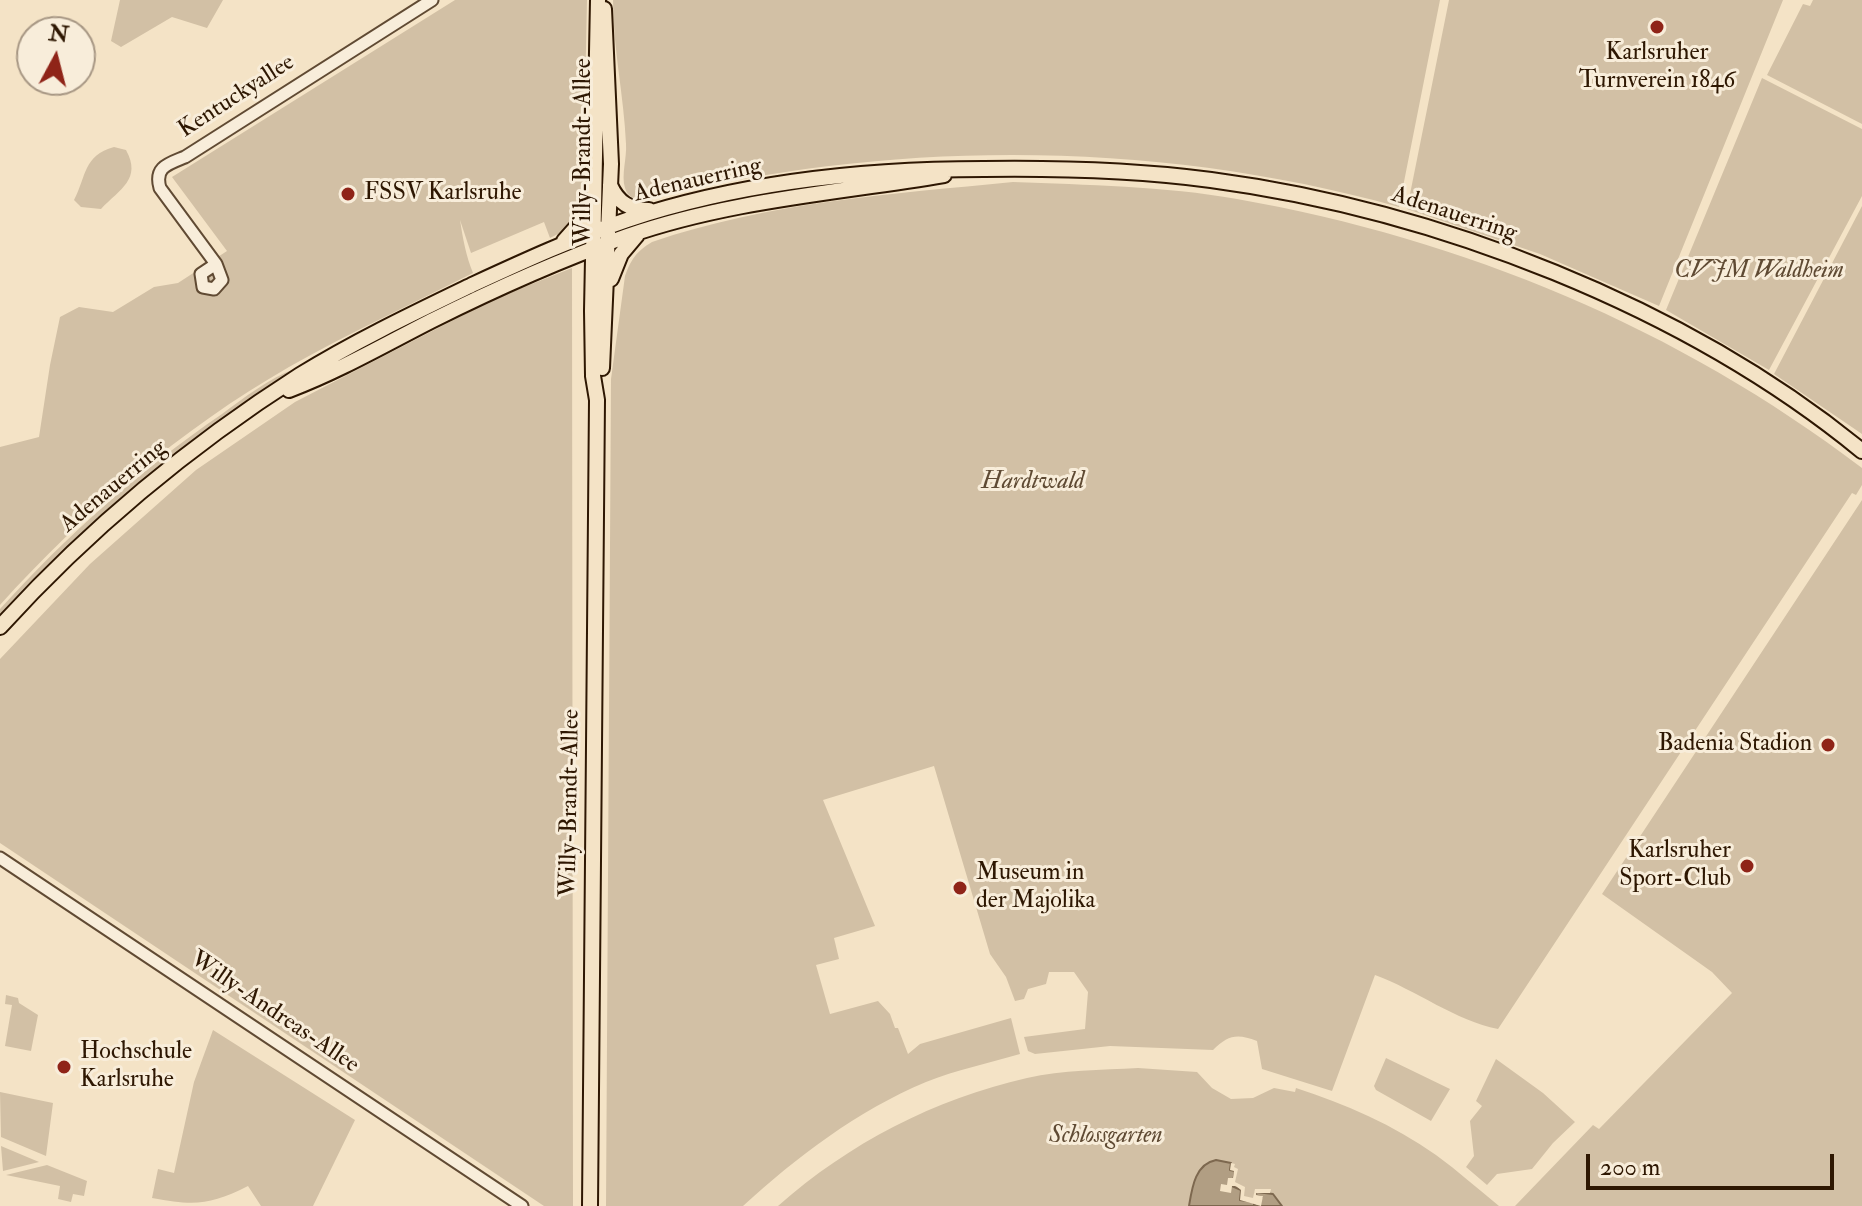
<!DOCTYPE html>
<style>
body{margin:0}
#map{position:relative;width:1862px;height:1206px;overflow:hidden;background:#f4e3c6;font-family:"IM FELL Double Pica",serif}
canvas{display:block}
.north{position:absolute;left:16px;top:16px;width:80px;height:80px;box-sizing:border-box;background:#f8edda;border:2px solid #a79784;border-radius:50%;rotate:7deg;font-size:22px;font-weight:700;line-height:32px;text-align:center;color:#2e1702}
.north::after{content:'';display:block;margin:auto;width:28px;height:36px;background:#8f2418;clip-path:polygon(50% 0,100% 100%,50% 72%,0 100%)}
.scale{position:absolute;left:1586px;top:1154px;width:248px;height:36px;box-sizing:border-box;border:4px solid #2e1702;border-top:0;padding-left:10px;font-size:24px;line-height:28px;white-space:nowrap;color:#2e1702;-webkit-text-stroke:6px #f8edda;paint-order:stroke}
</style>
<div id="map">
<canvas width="1862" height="1206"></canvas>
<div class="north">N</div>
<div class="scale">200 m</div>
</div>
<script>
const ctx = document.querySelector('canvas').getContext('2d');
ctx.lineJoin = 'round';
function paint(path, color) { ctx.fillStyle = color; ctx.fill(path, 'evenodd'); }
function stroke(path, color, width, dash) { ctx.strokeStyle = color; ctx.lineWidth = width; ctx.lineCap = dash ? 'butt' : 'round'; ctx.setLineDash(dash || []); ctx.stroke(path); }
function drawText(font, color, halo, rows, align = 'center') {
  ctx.font = font + ' "IM FELL Double Pica",serif'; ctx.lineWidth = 6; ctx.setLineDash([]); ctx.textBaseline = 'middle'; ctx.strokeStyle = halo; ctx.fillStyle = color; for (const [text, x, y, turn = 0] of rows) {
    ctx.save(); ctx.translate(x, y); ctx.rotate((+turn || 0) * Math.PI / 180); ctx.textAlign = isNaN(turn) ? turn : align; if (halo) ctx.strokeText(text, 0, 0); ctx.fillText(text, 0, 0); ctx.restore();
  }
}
paint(new Path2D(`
 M120,0H223L207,28L172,17L121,47L111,41Z
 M455,0H587L585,96L582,98L585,105C584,139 590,202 566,228C562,233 555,235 550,238L544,222L471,253L460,220C463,239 466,256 473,273C412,304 349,333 289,367C181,429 83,513 0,605V447L39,437L50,365L60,317L79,307L113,312L154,287L178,283L227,251L172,177Z
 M613,0H1440L1399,207C1155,139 890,139 645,200C635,199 628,198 625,188C621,175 627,158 626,144C624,96 613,49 613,0Z
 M1449,0H1783L1659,306L1540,254L1407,209Z
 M1813,0H1862V124L1767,75L1803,4L1810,6Z
 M1762,78L1862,129V196L1769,370L1666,310Z
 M114,147L126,150C142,179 120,189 101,209L81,207L74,200C87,175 83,156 114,147Z
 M1013,182C1087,185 1164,186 1237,199C1464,239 1678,328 1862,468V485L1856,495L1852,493L1498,1029C1456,1021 1416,990 1375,975L1332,1091L1262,1069L1257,1041C1237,1033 1228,1035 1213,1050L1110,1046L1035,1054L1028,1051L1024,1037L1085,1029L1088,992L1074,972H1049L1046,984L1028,989L1024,999L1015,1001L1006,977L990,954L934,766L823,800L875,926L834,938L839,959L816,965L830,1014L878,1001L890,1014L895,1028H898L908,1054L920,1044L1011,1018L1020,1054C989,1063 956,1070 926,1082C857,1111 798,1156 743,1206H606L611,379L625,276C631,259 637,251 652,242C769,202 891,194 1013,182Z
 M1862,206V434L1774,374Z
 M572,268L573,1206H544L0,843V659L90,564L196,470L295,402L494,299Z
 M295,369L296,371C187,443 88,521 0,617V609C66,536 140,470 222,414C244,398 269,378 295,369Z
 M1862,500V1206H1515L1593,1125L1599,1129L1732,993L1712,972L1602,894Z
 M6,995L18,998L19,1003L38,1015L31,1051L5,1046L12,1005L5,1004Z
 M213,1030L355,1120L313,1206H261L248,1186C210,1205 195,1206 152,1198L158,1169L174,1173L194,1082Z
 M1386,1058L1450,1089L1431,1121L1376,1090L1374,1086Z
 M1496,1059L1543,1093L1575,1122L1553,1143L1532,1169L1497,1174L1487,1185L1466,1167L1474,1156L1470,1121L1482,1106L1476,1101Z
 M1138,1068L1197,1072L1212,1088L1231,1099L1253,1098L1274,1088L1295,1092L1296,1088C1345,1104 1394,1125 1436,1155C1458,1171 1478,1189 1499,1206H778C849,1143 935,1099 1027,1078C1063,1070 1101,1070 1138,1068Z
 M0,1092L53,1103L46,1156L1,1137Z
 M1,1146L39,1162L3,1171Z
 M47,1165L87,1181L84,1196L73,1194L71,1202L58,1199L60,1186L6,1175Z`), '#d2c0a5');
const water = new Path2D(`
 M1216,1160L1231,1163L1230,1170L1235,1171L1232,1186L1241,1190L1240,1200L1254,1202V1205L1262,1197L1255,1195L1256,1192L1273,1194L1282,1206H1189C1192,1188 1195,1164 1216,1160Z`);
paint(water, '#b19e83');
stroke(water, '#7d684f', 2);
paint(new Path2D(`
 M1231,1163L1235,1164L1234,1167L1238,1169L1235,1182L1245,1187L1244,1196L1253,1198L1255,1189H1271L1270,1193H1256V1195L1263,1196L1261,1206L1240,1200L1241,1190L1236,1186H1232L1231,1193L1220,1191L1221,1184L1227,1185L1228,1178H1233L1234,1171L1230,1170Z`), '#f4e3c6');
const minor = new Path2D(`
 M216,264L222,280L214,289L203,287L201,274L216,264L160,188C154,167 168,164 185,157L432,0
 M0,858L522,1206`);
const major = new Path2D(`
 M610,185C618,203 630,210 649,210
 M564,241L581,222L589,202
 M611,279L621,254L637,235
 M602,368L611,164L604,9
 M289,390C339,371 384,345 431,321C495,289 560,260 627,236C730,200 837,193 944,175
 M0,627C89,529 189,446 300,375C355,341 416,312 474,284C524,261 574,238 627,220C741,182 864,169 984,169C1060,168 1135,170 1211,180C1436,210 1685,306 1862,451
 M590,1206L597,400L593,376L592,311L598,0`);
stroke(minor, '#604a33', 15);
stroke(major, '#2e1702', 18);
stroke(minor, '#f8edda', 11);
stroke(major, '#f4e3c6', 14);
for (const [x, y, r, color] of [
 [1657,27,8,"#8f2418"],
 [348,194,8,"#8f2418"],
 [1828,745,8,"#8f2418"],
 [1747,866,8,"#8f2418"],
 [960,888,8,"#8f2418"],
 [64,1067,8,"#8f2418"]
]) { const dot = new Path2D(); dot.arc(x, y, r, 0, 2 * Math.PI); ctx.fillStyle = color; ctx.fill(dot); stroke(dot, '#f8edda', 3); }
drawText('24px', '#2e1702', '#f8edda', [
 ["Karlsruher",1657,54,"center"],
 ["Turnverein 1846",1657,82,"center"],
 ["FSSV Karlsruhe",364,194],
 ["Badenia Stadion",1812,745,"right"],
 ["Karlsruher",1731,852,"right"],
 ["Sport-Club",1731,880,"right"],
 ["Museum in",976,874],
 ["der Majolika",976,902],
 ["Hochschule",80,1053],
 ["Karlsruhe",80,1081]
], 'left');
drawText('24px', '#2e1702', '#f8edda', [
 ["Kentuckyallee",237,97,-33],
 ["Willy-Brandt-Allee",585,152,-90],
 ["Adenauerring",698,181,-13],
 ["Adenauerring",1454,215,18],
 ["Adenauerring",114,487,-40],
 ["Willy-Brandt-Allee",571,803,-89],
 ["Willy-Andreas-Allee",274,1013,34]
]);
drawText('italic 24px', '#5f4a33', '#f8edda', [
 ["CVJM Waldheim",1759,272],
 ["Hardtwald",1033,483],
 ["Schlossgarten",1106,1137]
]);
</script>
